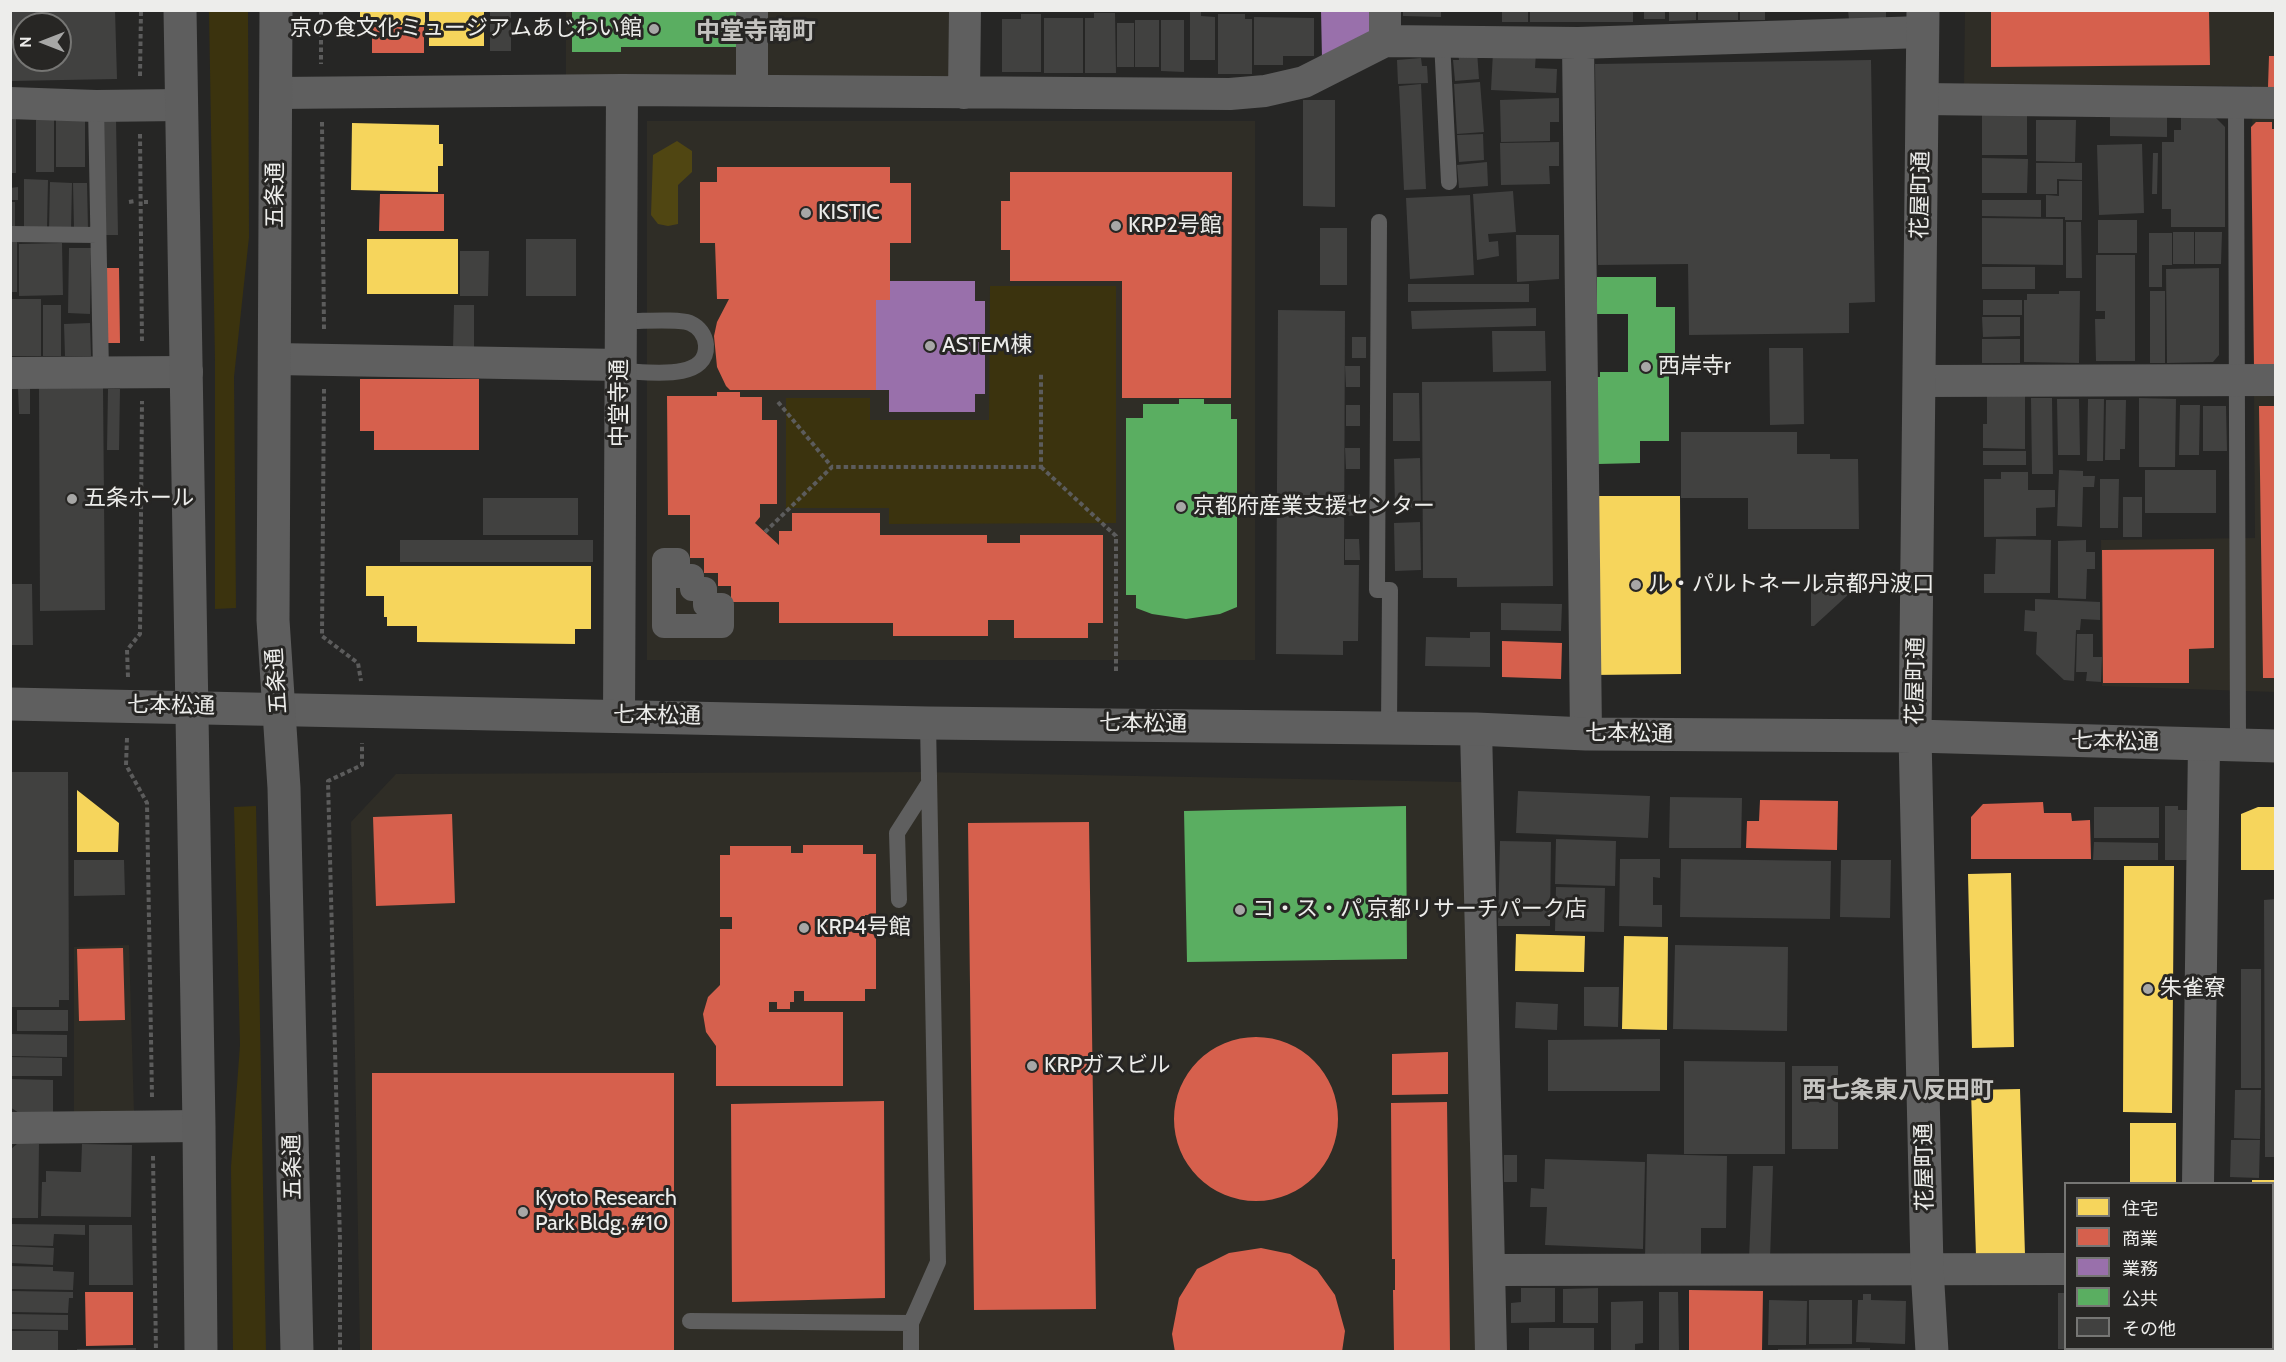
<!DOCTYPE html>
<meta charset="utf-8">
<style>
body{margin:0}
#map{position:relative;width:2286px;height:1362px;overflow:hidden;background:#262625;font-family:Cabin,"Noto Sans JP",sans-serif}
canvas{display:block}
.frame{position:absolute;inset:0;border:12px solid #ededeb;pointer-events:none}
.legend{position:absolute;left:2064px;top:1182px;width:210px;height:168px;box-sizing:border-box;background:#272624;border:2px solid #767674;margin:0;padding:8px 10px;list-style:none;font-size:18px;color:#ededeb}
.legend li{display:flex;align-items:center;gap:12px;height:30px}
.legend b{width:30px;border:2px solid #767674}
.north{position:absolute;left:12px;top:12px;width:60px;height:60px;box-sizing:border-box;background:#272624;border:2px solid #767674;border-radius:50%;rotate:270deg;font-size:16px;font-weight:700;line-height:24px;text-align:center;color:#ededeb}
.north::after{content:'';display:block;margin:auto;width:21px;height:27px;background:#a7a7a6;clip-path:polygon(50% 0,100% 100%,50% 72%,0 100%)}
</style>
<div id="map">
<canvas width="2286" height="1362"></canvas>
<div class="frame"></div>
<ul class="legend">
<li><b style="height:16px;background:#f6d55c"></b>住宅</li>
<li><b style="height:16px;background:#d6604d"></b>商業</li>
<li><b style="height:16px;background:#9970ab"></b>業務</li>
<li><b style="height:16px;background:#5aae61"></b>公共</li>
<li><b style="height:16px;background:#414140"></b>その他</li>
</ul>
<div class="north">N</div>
</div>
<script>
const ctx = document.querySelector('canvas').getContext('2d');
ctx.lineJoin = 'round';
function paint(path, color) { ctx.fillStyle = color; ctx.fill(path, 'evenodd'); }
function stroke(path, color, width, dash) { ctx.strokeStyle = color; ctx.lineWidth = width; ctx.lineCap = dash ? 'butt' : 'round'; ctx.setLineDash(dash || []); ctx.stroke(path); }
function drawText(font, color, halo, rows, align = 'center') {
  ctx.font = font + ' Cabin,"Noto Sans JP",sans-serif'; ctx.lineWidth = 6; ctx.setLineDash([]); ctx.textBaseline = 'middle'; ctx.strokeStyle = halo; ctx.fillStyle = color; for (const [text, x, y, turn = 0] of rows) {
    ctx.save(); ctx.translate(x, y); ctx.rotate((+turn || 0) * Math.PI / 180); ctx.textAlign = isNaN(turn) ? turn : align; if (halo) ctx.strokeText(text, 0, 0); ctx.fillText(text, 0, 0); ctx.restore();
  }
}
paint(new Path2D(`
 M566,11H953V84L566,80Z
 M1965,11H2275V692L2102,686L2101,540L2255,538L2252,86L1964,85Z
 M647,121H1255V660H647Z
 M921,772L1463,782L1479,1351H360L351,822L396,774Z
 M129,945L134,1113H74V947Z`), '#2f2d26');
paint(new Path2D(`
 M209,11H248L249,237L234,377L236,608L215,609V361Z
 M990,286H1116V523L889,524V508H786V398H870V420H989Z
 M256,806L266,1351L233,1352L231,1167L240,1045L234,807Z`), '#3b330e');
paint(new Path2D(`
 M677,141L692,151V172L678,185V224L668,226L658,224L651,215L653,155Z`), '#504612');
paint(new Path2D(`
 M360,10H425V25H360Z
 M429,10H484V46H429Z
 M352,123L439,125V144H443V166H438V192L351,190Z
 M367,239H458V294H367Z
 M1591,496H1680L1681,674L1592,675Z
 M366,566H591V629H575V644L417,642V626H387V617H384V596H366Z
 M77,790L119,823L118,852H77Z
 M2258,807H2276V870H2241V814Z
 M2124,866H2174L2172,1113L2123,1112Z
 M2011,873L2014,1047L1972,1048L1968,874Z
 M1516,934L1585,936L1584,972L1515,971Z
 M1624,936L1668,937L1667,1030L1622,1029Z
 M2020,1089L2025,1255L1976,1256L1971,1090Z
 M2130,1123H2176V1184H2130Z
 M2252,1180H2276V1245H2272V1184H2252Z`), '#f6d55c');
paint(new Path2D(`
 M1991,10H2209L2210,65L1991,67Z
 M372,27H424V53H372Z
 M2269,56H2276V87H2268Z
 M2256,122H2272V129H2276V368H2254L2251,127Z
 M717,167H890V183H911V243H890V300H876V390H730L726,386L717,367L714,336L717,322L729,299H717L715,243H700V182H717Z
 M1010,172H1232L1231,398H1122V281H1010V250H1001V201H1010Z
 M380,194H444V231H379Z
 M104,268H119L120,343H105Z
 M360,379H479V450H374V431H360Z
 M717,392H740V397H762V420H777V504H760V517L755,523L779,545V531H792V513H880V535H987V543H1020V535H1103V623H1088V638H1014V620H988V636H893V623H779V602H731V586H718V573H704V558H690V515H668L667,396H717Z
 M2259,406H2276V678H2263Z
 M2214,549V648L2189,649V683H2103L2102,550Z
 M1502,641L1562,643L1561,679L1502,677Z
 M1760,800L1838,801L1837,850L1746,848L1747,821H1759Z
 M2043,802L2044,813H2071L2072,821L2090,820L2091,859H1971V817L1983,804Z
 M452,814L455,903L376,906L373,817Z
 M1089,822L1096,1309L974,1310L968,823Z
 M803,845H863V854H876V915H865V927H876V989H865V1001H804V991H794V1002H790V1009H777V1002H769V1012H843V1086H716V1046L706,1032L703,1014L708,997L720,985V929H732V917H720V855H730V846H791V853H803Z
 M123,948L125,1020L79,1021L77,949Z
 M1174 1119a82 82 0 1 1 164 0a82 82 0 1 1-164 0Z
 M1448,1052V1094L1392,1095V1054Z
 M372,1073H674V1352H372Z
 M884,1101L885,1298L732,1302L731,1104Z
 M1447,1102L1450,1352H1394L1393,1290H1395V1259H1392L1391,1103Z
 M1261,1248L1290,1254L1317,1270L1335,1295L1345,1331L1342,1352H1175L1172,1334L1179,1298L1197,1269L1229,1253Z
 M1689,1290L1763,1291L1762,1352H1689Z
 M85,1292H133V1345L86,1346Z`), '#d6604d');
paint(new Path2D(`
 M1321,10H1377V28L1322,59Z
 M890,281H975V301H985V394H975V412H889V390H876V300H890Z`), '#9970ab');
paint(new Path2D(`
 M572,10H737V47H621V52H572Z
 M1597,277H1656V307H1675V363H1664V371H1669V441H1640V463L1598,464L1597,377H1600V372H1628V314H1597Z
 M1179,399H1204V404H1231V419H1237V607L1220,614L1186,619L1152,614L1136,608V595H1126V418H1143V404H1179Z
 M1406,806L1407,959L1187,962L1184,811Z`), '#5aae61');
paint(new Path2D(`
 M10,10H115L117,79L10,81ZM24,24H60V60H24Z
 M490,10H511V51H490Z
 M1190,10H1201V16L1215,17V60H1190Z
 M1403,10H1441V17L1403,16Z
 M1502,10H1528V22H1502Z
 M1530,10H1633V22H1530Z
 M1644,10H1665V19H1644Z
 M1669,10H1696V20L1669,21Z
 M1698,10H1738V20H1698Z
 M1740,10H1765V20H1740Z
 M1848,10H1886V20H1849Z
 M1094,13H1115L1116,73H1085V18H1094Z
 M1021,14H1041V72H1002V19H1021Z
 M1218,14H1245V19H1252V74H1218Z
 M1254,17L1314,18V56H1283V65H1254Z
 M1044,18H1083V73H1044Z
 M1135,20H1159V67H1135Z
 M1161,20H1184V72L1161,71Z
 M1117,23H1134V67H1117Z
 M1477,51L1479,79L1455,81L1453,60H1459L1458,52Z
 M1493,52L1536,53L1535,68L1557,69L1556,93L1491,90Z
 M1421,58L1422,66H1427L1428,83L1398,84L1397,60Z
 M1871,60L1875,302L1849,303V333L1689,335L1688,264L1598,265L1595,64Z
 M1480,82L1484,132L1457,134L1454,84Z
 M1421,84L1426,189L1404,190L1399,86Z
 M1559,98V122H1550V141L1501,142L1500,100Z
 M1303,100H1335V207L1303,206Z
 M2209,111L2225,127V227H2171V209H2162V142H2174V130H2181V112Z
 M1982,112H2027V155H1982Z
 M2110,115H2167V137L2110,136Z
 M10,117H16V173H10Z
 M102,119H116L118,235H104Z
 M36,120H54V172H36Z
 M56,120H85V167H56Z
 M2036,120H2076L2075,162L2036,161Z
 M1483,134L1484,160L1459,162L1457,135Z
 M1559,142V166H1549L1550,184L1501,185L1500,143Z
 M2142,144L2144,213L2099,215L2097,145Z
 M2153,153H2158L2157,194H2152Z
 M1982,158L2028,159L2027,193H1982Z
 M1487,162L1488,186L1459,188L1457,165Z
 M2036,163H2082V180L2057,179V194H2036Z
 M24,179L48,180L47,229H24Z
 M2059,181H2082V220H2065V217H2046V195L2059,196Z
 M50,182L72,183L71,231L49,230Z
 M73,183H87L88,229H74Z
 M18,187V200H10V188Z
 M1513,191L1516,232L1488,234L1489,242L1498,241L1499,256L1477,260L1473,194Z
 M1470,195L1474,275L1410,279L1406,198Z
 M1982,200H2041V217L1982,216Z
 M10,202H15V227H10Z
 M1982,218L2063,219V265L1982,264Z
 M2098,220H2137V253H2098Z
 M2066,222H2081L2082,278H2066Z
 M1320,228H1347V285H1320Z
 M2173,232H2194V264H2173Z
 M2195,232H2222L2221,264H2195Z
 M2149,233H2172V265H2162V287H2149Z
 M1516,235H1559V279L1517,282Z
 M526,239H576V296H526Z
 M10,242H17V292H10Z
 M62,243L63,295L19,296V244Z
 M69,248H91L90,314L68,313Z
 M460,251H489L488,296H460Z
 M2096,255H2135V361H2096L2095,319H2105V311H2096Z
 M1982,267H2035V289H1982Z
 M2219,268V355L2213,362L2167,363L2166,269Z
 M1408,284H1529V302H1408Z
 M2059,291H2080L2079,363L2024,362V300H2027V294H2059Z
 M2150,291H2165V363H2150Z
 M10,299H41V356H10Z
 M1983,300H2022V315H1983Z
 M43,305H61V356H43Z
 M454,305H474V351L453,350Z
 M1536,308V326L1412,329L1411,311Z
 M1278,310L1345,311L1344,565H1359L1358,641H1343V655L1276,654Z
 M1982,317H2020V336L1983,337Z
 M90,323L91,356H65L64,324Z
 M1492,331H1545L1546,371L1493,372Z
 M1352,337H1366V358H1352Z
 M1982,339H2020V363H1982Z
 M1769,348H1803L1804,424L1770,425Z
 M1345,366H1360V387H1346Z
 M1551,381L1553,586L1457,587V578H1423L1422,382Z
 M18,388H30V414H19Z
 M39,388H103L105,610L40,611Z
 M108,389H120L119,450H107Z
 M1393,393H1419L1420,441H1393Z
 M1987,395L2025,396V449L1983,448V424H1987Z
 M2031,398H2052L2053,474H2032Z
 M2139,398L2176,399L2175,467H2139Z
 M2057,399H2079L2080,455H2058Z
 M2088,399H2104L2103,461H2087Z
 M2106,400H2126L2125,449H2120V460H2105Z
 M1346,405H1360V426H1346Z
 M2180,405H2200L2199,455H2179Z
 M2203,406H2226L2227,451H2203Z
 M1681,432H1797V454H1830V459H1858L1859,529H1748V498H1681Z
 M1345,448H1360V469H1346Z
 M1983,451H2026V465H1983Z
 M1420,458L1421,508H1395L1394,459Z
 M2059,470L2083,471V476H2095L2094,487H2083L2082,527L2057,526Z
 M2145,470H2216V513H2145Z
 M2001,472H2028V490H2055V507L2036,508V536L1984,537V479H2001Z
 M2100,479H2119L2118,528H2100Z
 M1360,494V515L1346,516L1345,495Z
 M2123,497H2142V537H2123Z
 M483,498H578V535H483Z
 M1420,522L1421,570L1395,571L1394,523Z
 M1345,539H1359L1360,560H1345Z
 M1996,539L2051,540L2050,593H1984V574H1995Z
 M400,540H593V562H400Z
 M2086,540V552H2095V569H2087L2086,599L2058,598V541Z
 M1811,580H1850V593L1814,626H1811Z
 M10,584H32L33,645H10Z
 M2035,599L2100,602V620L2081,619L2080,630H2076L2074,681L2064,680L2036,654L2037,632L2024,631L2025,610L2035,611Z
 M1501,603L1562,604L1561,631L1501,630Z
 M1470,632H1490V667L1425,666L1426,637L1470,638Z
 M2077,634H2093V657H2102L2101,682L2086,681L2087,672H2076Z
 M10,772H68L69,1000H59V1007H11Z
 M1518,791L1650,796L1648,838L1516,833Z
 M1670,797L1742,798L1741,848H1669Z
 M2165,806H2178V810H2198L2197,860H2165Z
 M2094,807H2159V838H2094Z
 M1556,839L1616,841L1615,886L1555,884Z
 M1500,841L1551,842L1550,926H1498Z
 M2094,842L2158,843V860H2093Z
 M1620,859H1660V878L1653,877V905H1662V927L1619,926Z
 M1681,859L1831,861L1830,919L1680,917Z
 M74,860H124L125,895L74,896Z
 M1841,860H1891L1890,918L1840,917Z
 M1556,887L1605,888L1604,932L1555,931Z
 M2276,899V1157H2265L2264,900Z
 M1675,945L1788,947L1787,1031L1673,1029Z
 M2241,969H2261V1088H2241Z
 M1584,987H1619L1618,1027L1584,1026Z
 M1516,1002L1558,1004L1557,1030L1515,1028Z
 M17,1010H68V1031H17Z
 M10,1034L67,1035V1057L10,1056Z
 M1660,1039V1091H1548V1040Z
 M11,1057L62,1058V1076H11Z
 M1684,1061L1785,1062V1154H1684Z
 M1792,1066H1838V1149H1792Z
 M10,1079L53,1080V1112L19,1113L10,1107Z
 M2235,1090H2261L2260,1139L2234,1138Z
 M2231,1140H2260L2259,1178L2230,1177Z
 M18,1143L39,1144L38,1218H10V1150Z
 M82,1144L132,1145L131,1217L41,1216L42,1182H46V1171L81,1172Z
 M1647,1154L1727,1156L1726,1228H1701V1259L1645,1258Z
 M1504,1155H1517V1182H1504Z
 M1545,1159L1645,1162L1643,1249L1545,1245L1547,1207H1530L1531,1188L1544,1189Z
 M1753,1166H1773L1770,1260L1749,1259Z
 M10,1224L85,1225V1235L54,1234L53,1246L10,1245Z
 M89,1225H132L133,1285H89Z
 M10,1246L54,1248L53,1265L10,1263Z
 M10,1266L53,1267V1271L74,1272L73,1290L10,1289Z
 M1521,1288H1555V1322L1511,1323V1303L1521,1302Z
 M1598,1288V1323H1563V1289Z
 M10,1291L73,1292V1298H69L68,1313L10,1312Z
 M1659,1292H1678L1679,1350H1659Z
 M2058,1293H2066V1349H2058Z
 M1863,1294H1871V1300L1906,1301L1905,1344L1856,1342L1858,1300H1863Z
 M1769,1300L1807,1301L1806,1345H1768Z
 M1809,1300H1852V1344H1809Z
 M1643,1301V1343L1635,1344V1352H1611V1302Z
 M10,1314L68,1315V1330L10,1329Z
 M2272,1325H2276V1352H2229V1348H2272Z
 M1529,1328H1594V1352H1529Z
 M10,1331H58V1351L10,1350Z
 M136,1348V1352H77V1349Z
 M1870,1348V1352H1778V1349Z`), '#414140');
stroke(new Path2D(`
 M321,10V64
 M140,76L141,10
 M322,122L324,331
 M140,134L142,343
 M129,202L135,201
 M144,202H148
 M324,389L322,636L358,663L361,681
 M778,402L832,467
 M1041,467L1116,536V674
 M765,532L832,467H1041V373
 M128,677L127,650L140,634L142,401
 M127,738L126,765L147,803L152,1097
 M153,1156L156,1352
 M340,1352V1241L328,781L362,765V743`), '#5c5c5c', 4, [4.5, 3]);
stroke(new Path2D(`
 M1442,41L1449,182
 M2236,103L2238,745
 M96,106L101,373
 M1379,222L1377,590H1390L1389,727
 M10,234L98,235
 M620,371C644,371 708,383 706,345C705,335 699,327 690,323C677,318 636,322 620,321
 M899,900L897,833L929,783
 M690,1321L911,1323
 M911,1352V1323L938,1262L928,723`), '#5f5f5f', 16);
stroke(new Path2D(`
 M664,560H678V576H692V589H705V605H722V626H664Z`), '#5f5f5f', 24);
stroke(new Path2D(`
 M752,10V91
 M1385,41V10
 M1578,43L1586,734
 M276,93L622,90L1230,94L1265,91L1304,82L1385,41L1578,43L1923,32
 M964,93L965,10
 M1922,99L2276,103
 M10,103L96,106L181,105
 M275,359L620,365
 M10,373L187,372
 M1919,381L2276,380
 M619,715L622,90
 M1476,729L1491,1352
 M10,1128L199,1126
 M2198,1184L2204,744
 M1489,1270L2066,1269
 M2272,1272H2276
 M2196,1348V1352`), '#5f5f5f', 32);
stroke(new Path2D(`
 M1923,10L1915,736L1927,1268L1932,1352
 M10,704L928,723L1476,729L1586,734L1915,736L2276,746`), '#5f5f5f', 33);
stroke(new Path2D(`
 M180,10L199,1126L201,1352
 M276,10L273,620L284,788L297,1352`), '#5e5e5e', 33);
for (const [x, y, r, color] of [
 [654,29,6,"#a7a7a6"],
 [806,213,6,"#a7a7a6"],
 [1116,226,6,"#a7a7a6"],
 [930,346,6,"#a7a7a6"],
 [1646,367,6,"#a7a7a6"],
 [72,499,6,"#a7a7a6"],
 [1181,507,6,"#a7a7a6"],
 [1636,585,6,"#a7a7a6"],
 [1240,910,6,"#a7a7a6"],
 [804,928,6,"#a7a7a6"],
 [2148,989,6,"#a7a7a6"],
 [1032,1066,6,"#a7a7a6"],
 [523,1212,6,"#a7a7a6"]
]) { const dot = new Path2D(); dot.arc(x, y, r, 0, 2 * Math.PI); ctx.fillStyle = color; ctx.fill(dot); stroke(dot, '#272624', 2); }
drawText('22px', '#ededeb', '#272624', [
 ["京の食文化ミュージアムあじわい館",642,29,"right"],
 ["KISTIC",818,213],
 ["KRP2号館",1128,226],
 ["ASTEM棟",942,346],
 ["西岸寺r",1658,367],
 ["五条ホール",84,499],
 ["京都府産業支援センター",1193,507],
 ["ル・パルトネール京都丹波口",1648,585],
 ["コ・ス・パ 京都リサーチパーク店",1252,910],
 ["KRP4号館",816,928],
 ["朱雀寮",2160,989],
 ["KRPガスビル",1044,1066],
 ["Kyoto Research",535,1199],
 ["Park Bldg. #10",535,1224]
], 'left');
drawText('22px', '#ededeb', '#272624', [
 ["五条通",276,195,-90],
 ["花屋町通",1921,195,-89],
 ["中堂寺通",620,403,-90],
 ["五条通",277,681,-94],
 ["花屋町通",1916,681,-89],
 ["七本松通",171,706,1],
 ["七本松通",657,716,1],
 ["七本松通",1143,724,1],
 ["七本松通",1629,734,1],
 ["七本松通",2115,742,1],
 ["五条通",293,1167,-91],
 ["花屋町通",1925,1167,-91]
]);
drawText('bold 24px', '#c4c3c0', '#272624', [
 ["中堂寺南町",756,32],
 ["西七条東八反田町",1898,1091]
]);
</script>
